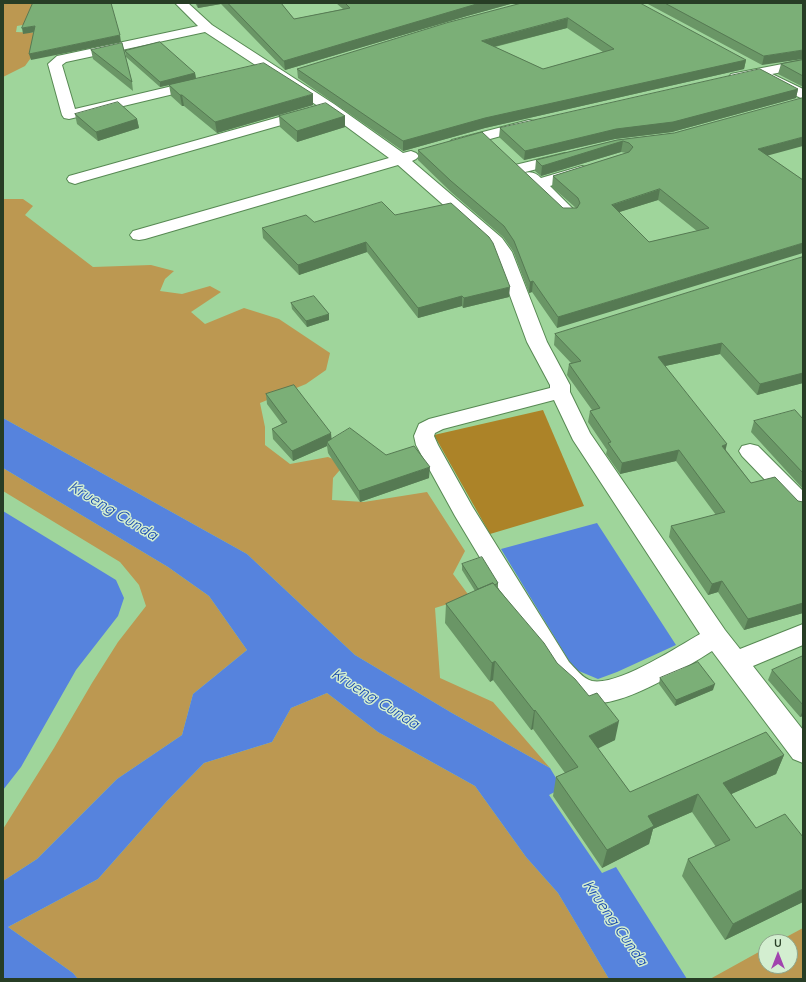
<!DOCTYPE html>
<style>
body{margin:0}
#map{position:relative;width:806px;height:982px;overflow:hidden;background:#9fd59b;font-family:Quicksand,sans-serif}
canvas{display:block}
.frame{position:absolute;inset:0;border:4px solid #273d25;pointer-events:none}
.north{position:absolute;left:758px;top:934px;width:40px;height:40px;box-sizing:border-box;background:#d3eed0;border:1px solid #8ea78c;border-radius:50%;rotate:0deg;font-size:11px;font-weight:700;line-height:16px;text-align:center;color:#273d25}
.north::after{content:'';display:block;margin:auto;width:14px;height:18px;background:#a144ae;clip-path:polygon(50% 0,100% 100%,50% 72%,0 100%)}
</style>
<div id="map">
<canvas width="806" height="982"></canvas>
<div class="frame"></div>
<div class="north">U</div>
</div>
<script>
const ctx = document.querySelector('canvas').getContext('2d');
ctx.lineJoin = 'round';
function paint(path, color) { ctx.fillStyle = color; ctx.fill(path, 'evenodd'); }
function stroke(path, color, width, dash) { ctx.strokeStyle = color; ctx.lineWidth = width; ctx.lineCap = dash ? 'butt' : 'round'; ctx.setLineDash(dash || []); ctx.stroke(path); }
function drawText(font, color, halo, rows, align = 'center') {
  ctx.font = font + ' Quicksand,sans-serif'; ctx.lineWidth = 3; ctx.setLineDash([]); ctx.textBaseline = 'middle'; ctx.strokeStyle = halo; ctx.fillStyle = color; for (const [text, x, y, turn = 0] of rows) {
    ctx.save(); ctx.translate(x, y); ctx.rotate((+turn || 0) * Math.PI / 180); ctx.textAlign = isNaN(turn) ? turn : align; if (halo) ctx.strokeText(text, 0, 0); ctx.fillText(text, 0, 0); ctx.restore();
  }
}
paint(new Path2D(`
 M3,3H43L28,24L17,26L16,32L40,33L46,37L25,66L3,77Z
 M3,197L4,199H23L33,206L25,215L93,267L151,265L174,271L165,279L160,291L182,294L210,286L221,292L191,312L205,324L244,308L279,319L330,353L326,370L306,384L260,403L265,427V445L290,464L328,457L345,464L333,478L332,500L364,502L427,492L465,551L453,574L470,597L435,608L440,678L493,702L550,768L452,713L355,655L247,554L3,418Z
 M3,468L168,567L209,596L247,650L193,694L182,735L117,779L37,859L3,881V829L54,748L92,683L118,642L146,606L139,585L120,562L3,491Z
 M327,693L378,732L475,786L526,857L558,893L609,979H78L73,973L8,927L98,879L167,801L204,763L272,742L291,708Z
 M803,928V979H710L766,948V966H790V942H777Z`), '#bc9851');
paint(new Path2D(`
 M543,410L584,506L490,534L434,435Z`), '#ac8328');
paint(new Path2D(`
 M3,418L247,554L355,655L452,713L550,768L562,788L549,795L602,873L616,867L687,979H609L558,893L526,857L475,786L378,732L327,693L291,708L272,742L204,763L167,801L98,879L8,927L73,973L78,979H3V881L37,859L117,779L182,735L193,694L247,650L209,596L168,567L3,468Z
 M3,511L116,580L124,598L118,616L76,670L21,767L3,790Z
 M597,523L676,645L617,672L598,679L574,669L501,549Z`), '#5683dd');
const minor = new Path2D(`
 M175,3H188L212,25L334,104L403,153L411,151L416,153L419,156L416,159L412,161L502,238L512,252L547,342L570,385V392L590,433L725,630L740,649L803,624V645L753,666L803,730V763L793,759L712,651C685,668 624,707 591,703C574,701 562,689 551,676L455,516L416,445L414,436L419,424L429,419L550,388V385L527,342L494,252L490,246L398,165L145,239L139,240L133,239L130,235L133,231L389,158L324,110L205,32L66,62L62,65L75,109L198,80L203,81L205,84L203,87L69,119L64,118L62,115L48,64L57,56L62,55L198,26ZM554,400L573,440L700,634C677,647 618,686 592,681C583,679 575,668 569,662L472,506L438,445L434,436L435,433L443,429Z
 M803,60V68L772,74L803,89V99L765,81L763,78L765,76L736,81L731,80L729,77L731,74L736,73Z
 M308,109L313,110L315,113L313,116L81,182L75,184L69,182L67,179L69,176Z
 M529,120L534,121L536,124L534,127L457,148L452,146L449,143L452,140Z
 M565,153L570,155L573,158L570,161L521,173L515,171L513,168L515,165Z
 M582,166L588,168L590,171L588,174L550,186L577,213L575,217L569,218L563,217L522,176L524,173C532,171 536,173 541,178Z
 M750,444L758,446L803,491V513L795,511L742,456L739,451L742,446Z`);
stroke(minor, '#578953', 2);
paint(minor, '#fff');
paint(new Path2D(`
 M195,3H281L294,19L343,9L336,3H514L467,16L285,70L221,4L198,8Z
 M522,3L746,60L744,69L485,128L403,151L298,78L297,69ZM567,28L603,52L543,69L495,47Z
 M646,3H803L762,65Z
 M122,43L132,82L133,91L93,59L91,50Z
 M125,51L195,73L196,79L160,87L126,57Z
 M803,60V87L778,74L781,64Z
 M169,85L313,105L217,133L184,106H182L171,96Z
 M798,89L796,98L672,132L615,139L524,160L499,137L500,128Z
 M75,114L137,119L139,128L98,141L77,124Z
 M279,116H345V127L297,142L280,127Z
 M674,133L768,156L803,180L557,328L532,292L529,293L513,251L503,237L451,192L418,160V150L563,208H576L552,187L553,176L626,153L621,152L541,176L535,171L536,160L617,140ZM658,200L697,231L649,242L619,212Z
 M395,215L509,297L463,308L462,306L418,318L367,252L299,275L263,238L262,228L314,222Z
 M803,257V383L757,395L720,354L665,366L726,450L751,483L798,501L803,502V613L744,630L718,592L708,595L669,537L671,526L716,515L676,461L620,474L606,454L607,450L588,422L590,411L592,410L567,375L569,364L571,363L554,345L555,334Z
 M291,303L329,320L307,327L292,309Z
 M266,394L332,439L386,455L429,478L360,502L328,453L327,446L293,461L273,439L272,429L282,424L267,404Z
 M803,419V489L751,432L754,421Z
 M462,564L498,583V588L557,663L615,740L597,748L630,792L784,755L776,774L731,794L756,828L803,837V902L725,940L682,876L688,859L716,847L692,812L653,829L649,844L602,868L553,796L556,777L565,773L533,729L531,730L493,680L490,682L445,623L446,604L475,591L462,570Z
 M803,656V716L800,717L768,680L772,670Z
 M660,678L713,690L675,706L659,684Z`), '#6a9666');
paint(new Path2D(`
 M197,3H221V4L198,8Z
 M480,3H514L467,16L285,70L284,61Z
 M568,18L567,28L481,50L482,41Z
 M35,26L36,32L23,34L22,28Z
 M120,35L121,42L31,60L29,54Z
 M803,50V59L762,65L764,56Z
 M746,60L744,69L485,128L403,151V141L485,118Z
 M195,73L196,79L160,87V82Z
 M798,89L796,98L672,132L615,139L524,160L525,151L616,129Z
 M313,94V105L217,133L215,122Z
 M180,95H182L184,106H182Z
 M345,116V127L297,142V131Z
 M137,119L139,128L98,141L96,132Z
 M803,137V146L755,159L758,149Z
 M623,141L621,152L541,176L542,166Z
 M660,189L658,200L610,215L612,205Z
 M366,242L367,252L299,275L298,265Z
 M803,243V253L557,328L558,317Z
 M533,281L532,292L529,293L530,282Z
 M510,287L509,297L463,308L464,298Z
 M462,296V306L418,318V308Z
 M329,314V320L307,327L306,321Z
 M722,343L720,354L656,368L658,357Z
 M803,373V383L757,395L760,384Z
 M331,433L332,443L327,442V446L293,461L292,451Z
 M727,444L724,456L722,446Z
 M679,450L676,461L620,474L622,463Z
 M430,467L429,478L360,502L359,491Z
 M722,581L718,592L708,595L712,584Z
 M803,603V613L744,630L748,619Z
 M495,661L493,680L490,682L492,663Z
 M715,684L713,690L675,706L676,700Z
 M535,710L533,729L531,730L534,711Z
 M803,710V716L800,717Z
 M619,721L615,740L585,755L589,736Z
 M784,755L776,774L716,801L723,783Z
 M698,794L692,812L653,829L649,844L602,868L607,850L648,816Z
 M803,889V902L725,940L733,924Z`), '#567a53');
const building = new Path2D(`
 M33,3H111L120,35L29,54L35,26L22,28Z
 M228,3H281L294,19L350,8L345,3H480L284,61Z
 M522,3H640L746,60L485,118L403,141L297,69L446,23ZM568,18L614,49L543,69L482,41Z
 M665,3H803V50L764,56Z
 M160,42L195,73L160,82L125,51Z
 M122,43L132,82L91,50Z
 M803,60V76L781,64Z
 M264,63L313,94L215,122L182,95H180L169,85Z
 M760,69L798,89L673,122L616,129L525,151L500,128Z
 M803,98V137L758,149L803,180V243L558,317L533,281L530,282L514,241L504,226L451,181L418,150L482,132L563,208H577L580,203L578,198L553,176L629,152L633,147L629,143L623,141L542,166L536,160L617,140L674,133ZM660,189L709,228L649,242L612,205Z
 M118,102L137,119L96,132L75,114Z
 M326,103L345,116L297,131L279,116Z
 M382,202L395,215L451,203L489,237L493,243L510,287L464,298L462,296L418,308L366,242L298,265L262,228L306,215L314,222Z
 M803,257V373L760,384L722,343L658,357L727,444L722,446L751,483L775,477L798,501L803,502V603L748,619L722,581L712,584L671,526L725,512L679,450L622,463L608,443L611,442L590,411L600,408L569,364L581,361L555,334Z
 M314,296L329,314L306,321L291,303Z
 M294,385L331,433L292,451L272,429L287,422L266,394Z
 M795,410L803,419V473L754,421Z
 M350,428L386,455L414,446L430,467L359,491L327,442Z
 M482,557L498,583L495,585L493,583L478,589L462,564Z
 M493,583L544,643L557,663L575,679L589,696L597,693L619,721L589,736L630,792L766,732L784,755L723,783L756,828L785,814L803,837V889L733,924L688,859L730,840L698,794L648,816L654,826L607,850L556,777L578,767L535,710L534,711L495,661L492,663L446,604Z
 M803,656V705L772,670Z
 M698,662L715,684L676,700L660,678Z`);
paint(building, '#7baf77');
stroke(building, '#567a53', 1);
drawText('italic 15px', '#1344ac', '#d3eed0', [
 ["Krueng Cunda",113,511,31],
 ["Krueng Cunda",375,699,32],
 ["Krueng Cunda",615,923,55]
]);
</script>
